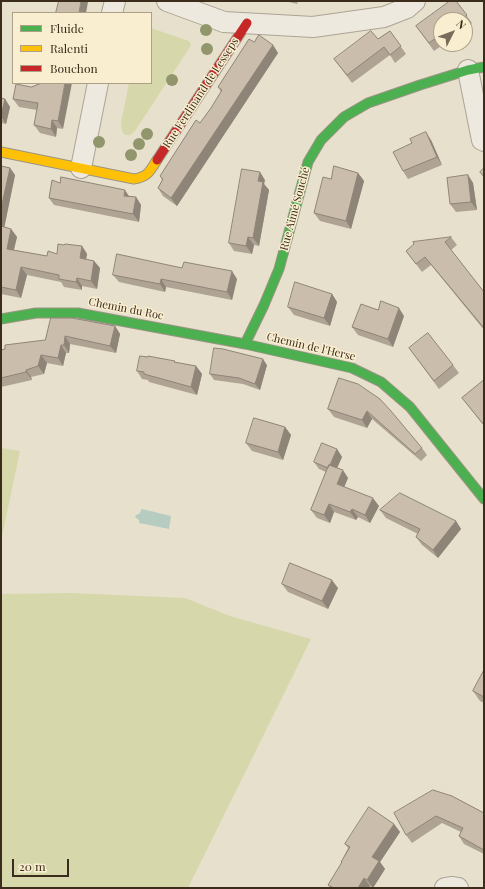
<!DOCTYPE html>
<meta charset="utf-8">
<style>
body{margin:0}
#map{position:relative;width:485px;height:889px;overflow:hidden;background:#e7e0cc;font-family:"Playfair Display",serif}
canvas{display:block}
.frame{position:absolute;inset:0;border:2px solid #3c2c1c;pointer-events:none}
.legend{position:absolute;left:12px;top:12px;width:140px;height:72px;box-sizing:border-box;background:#f9eed0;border:1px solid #ada088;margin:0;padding:5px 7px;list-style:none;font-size:12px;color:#3c2c1c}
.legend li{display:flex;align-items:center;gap:8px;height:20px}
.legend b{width:20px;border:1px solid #ada088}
.north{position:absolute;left:433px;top:12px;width:40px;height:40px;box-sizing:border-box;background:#f9eed0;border:1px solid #ada088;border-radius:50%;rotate:48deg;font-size:11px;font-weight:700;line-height:16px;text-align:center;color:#3c2c1c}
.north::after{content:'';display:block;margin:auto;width:14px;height:18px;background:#786b5a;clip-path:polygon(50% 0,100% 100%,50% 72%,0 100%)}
.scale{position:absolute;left:12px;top:859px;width:57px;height:18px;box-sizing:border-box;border:2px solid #3c2c1c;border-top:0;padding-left:5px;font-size:12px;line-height:14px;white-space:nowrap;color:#3c2c1c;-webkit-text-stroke:3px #f9eed0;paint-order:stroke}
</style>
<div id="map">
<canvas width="485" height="889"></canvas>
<div class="frame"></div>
<ul class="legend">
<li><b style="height:5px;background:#4caf50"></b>Fluide</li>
<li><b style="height:5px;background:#ffc107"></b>Ralenti</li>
<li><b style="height:5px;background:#c62828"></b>Bouchon</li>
</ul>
<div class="north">N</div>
<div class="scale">20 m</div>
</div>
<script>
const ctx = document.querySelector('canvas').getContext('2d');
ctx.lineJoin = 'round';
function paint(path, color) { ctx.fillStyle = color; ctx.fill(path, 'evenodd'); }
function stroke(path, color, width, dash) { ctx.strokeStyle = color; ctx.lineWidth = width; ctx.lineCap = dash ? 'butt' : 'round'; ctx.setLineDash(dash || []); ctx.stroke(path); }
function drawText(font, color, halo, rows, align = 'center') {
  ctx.font = font + ' "Playfair Display",serif'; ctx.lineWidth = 3; ctx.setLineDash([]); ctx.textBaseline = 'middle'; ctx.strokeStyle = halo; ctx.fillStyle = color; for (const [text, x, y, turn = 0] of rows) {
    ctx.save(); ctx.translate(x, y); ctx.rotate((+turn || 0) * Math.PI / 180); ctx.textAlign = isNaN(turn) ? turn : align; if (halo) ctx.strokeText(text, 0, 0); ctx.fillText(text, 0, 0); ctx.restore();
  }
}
paint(new Path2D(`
 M151,28L189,41L191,44L190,47L135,131L130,135H125L122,131L121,123L129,83H151Z
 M1,448L20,451L1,541Z
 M72,593L185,598L230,616L311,639L188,888H1V594Z`), '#d6d8ac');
paint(new Path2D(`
 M142,509L171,516L169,529L139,523V520L135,517L136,515L139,514Z`), '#b7ccc0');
const street = new Path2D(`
 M167,1L224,22L313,27L384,17L407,8L415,1
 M112,13L115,1
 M468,70L482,140L484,141
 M81,168L98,83
 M445,888L451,887L458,888`);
const fast = new Path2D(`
 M1,319L36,313H78L245,344L352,368L381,382L410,407L484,499
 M245,344L264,305L279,269L308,162L321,140L344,117L368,103L420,85L468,70L484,67`);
const slow = new Path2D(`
 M1,152L134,179C148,177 150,171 157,160`);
const jam = new Path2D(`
 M157,160L247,23`);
stroke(street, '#aca495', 22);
stroke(fast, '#9c9485', 11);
stroke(slow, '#9c9485', 11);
stroke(jam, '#9c9485', 11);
stroke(street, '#eee9de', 20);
stroke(fast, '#4caf50', 9);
stroke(slow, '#ffc107', 9);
stroke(jam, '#c62828', 9);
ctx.fillStyle = '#91966d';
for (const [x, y] of [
 [206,30],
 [207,49],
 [172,80],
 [147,134],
 [99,142],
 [139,144],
 [131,155]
]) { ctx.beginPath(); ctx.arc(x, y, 6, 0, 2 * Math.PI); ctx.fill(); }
paint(new Path2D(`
 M285,1H298L297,4Z
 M456,1L472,23L465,28V20H441V44H444L434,51L416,26Z
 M390,31L406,54L395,63L390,55L352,83L334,59L378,39Z
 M254,42L273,45L278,53L177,206L163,196L158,188L162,180L160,176L200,123L211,108L221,92L218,87Z
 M42,83L63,129L57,128L56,137L40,133L34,125L37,110L19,107L13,99L31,87Z
 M1,98L5,99L10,107L6,124L1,123Z
 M431,140L442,165L408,179L403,171Z
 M1,166L10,168L15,175L4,227L11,229L17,237L14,250L47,256L57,254L64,245L82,246L87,254L86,259L94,261L100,268L97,289L82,286V290L64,287L61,282L27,275L21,298L1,294Z
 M358,173L364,181L351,229L320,221L314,213L331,179Z
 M468,175L473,183L477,210L456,212L450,204Z
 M265,180L264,184L269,190L259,246L254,245L252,254L234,251L229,243Z
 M60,183L136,197L141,205L139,222L54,205L49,198Z
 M451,237L457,245L451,250L484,292V330L431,265L422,272L406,251Z
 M113,275L237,279L232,300L166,287L165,292L119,282Z
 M332,294L337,302L330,326L294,315L288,307Z
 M378,310L404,316L393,347L358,335L352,327Z
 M115,326L120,334L116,353L70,344L69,353H66L63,366L47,363L44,374L31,377L32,380L1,387V350Z
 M415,356L453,365L459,373L439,389Z
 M175,361V362L196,366L202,374L197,395L149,382L148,380L142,379L137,371Z
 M267,365L260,390L243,384L214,380L210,374Z
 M339,378L422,448L427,455L421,461L372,419L367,428L334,417L328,409Z
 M484,380V426L462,398Z
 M285,427L291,435L283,460L252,451L246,443Z
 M337,449L342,457L337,468L348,478L344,487L379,506L370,523L358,517L356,520L334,512L330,523L317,518L311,510L326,472L319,469L314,462Z
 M380,510L456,521L461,529L438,558L422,545L416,537L418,534L386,518Z
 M282,584L338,588L328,609L288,592Z
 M484,670V703L480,701L473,691Z
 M452,796L484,813V854L464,844L459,836L461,832L442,823L412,843L406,835Z
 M394,824L400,832L380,862L385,869L373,888L370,886L369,888H331L328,885L342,863L341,862L348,848L345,844Z`), '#afa394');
paint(new Path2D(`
 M81,1H87L88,2L86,13H79Z
 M273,45L278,53L177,206L171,198Z
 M65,83H72L63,129L58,121Z
 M5,99L10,107L6,124L1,116Z
 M52,120L57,128L56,137L51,129Z
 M426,132L431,140L442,165L437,157Z
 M10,168L15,175L3,234L1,230V209Z
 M260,172L265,180L264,184L269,190L259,246L253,238L258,181Z
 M358,173L364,181L351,229L346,221Z
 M468,175L473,183L477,210L471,202Z
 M125,190L130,198L124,196Z
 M136,197L141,205L139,222L133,214Z
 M11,229L17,237L12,257L7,249Z
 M248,237L254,245L252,254L246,246Z
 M82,246L87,254L85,266L80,258Z
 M94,261L100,268L97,289L91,281Z
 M21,267L27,275L21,298L16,290Z
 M232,271L237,279L232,300L227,292Z
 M77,278L82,286V290L76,282Z
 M161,279L166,287L165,292L160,284Z
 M332,294L337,302L330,326L324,318Z
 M399,308L404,316L393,347L388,339Z
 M115,326L120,334L116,353L110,346Z
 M65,336L70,344L69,353L64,345Z
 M61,345L66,353L63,366L58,358Z
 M41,355L47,363L44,374L38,366Z
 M263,359L267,365L260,390L255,384Z
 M196,366L202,374L197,395L191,387Z
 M26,370L31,377L32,380L26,372Z
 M367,411L372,419L367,428L362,420Z
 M285,427L291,435L283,460L278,452Z
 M337,449L342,457L334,475L329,468Z
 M343,470L348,478L342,492L337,484Z
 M373,498L379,506L370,523L365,515Z
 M329,504L334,512L330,523L324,515Z
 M352,509L358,517L356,520L350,512Z
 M456,521L461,529L438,558L433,550Z
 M332,580L338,588L328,609L322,601Z
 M394,824L400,832L380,862L385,869L373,888L367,880L372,857Z
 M364,878L370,886L369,888H358Z`), '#8e8478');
const building = new Path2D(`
 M59,1H81L79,13H56Z
 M450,1H456L467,15L460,20H441V34L429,43L416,26Z
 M371,31L378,39L390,31L401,46L390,55L384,47L347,75L334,59Z
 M259,35L273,45L171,198L158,188L163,179L160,176L196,120L200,123L211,108L222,90L218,87L249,39L254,42Z
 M42,83H65L58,121L52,120L51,129L34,125L38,103L13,99L16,84L31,87Z
 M1,98L5,99L1,116Z
 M426,132L437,157L403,171L393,152L412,143L410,139Z
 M1,166L10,168L1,209Z
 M334,166L358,173L346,221L314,213L323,177L331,179Z
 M484,168V177L480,172Z
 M242,169L260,172L258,181L263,182L253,238L248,237L246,246L229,243Z
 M468,175L471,202L450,204L447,178Z
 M61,177L125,190L124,196L136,197L133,214L49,198L52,180L60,183Z
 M1,226L11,229L7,249L47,256L48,251L57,254L58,244L64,245L65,244L82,246L80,258L94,261L91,281L77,278L76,282L59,279V275L21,267L16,290L1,287Z
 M451,237L445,242L484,292V328L425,257L416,264L406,251L414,244L413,242Z
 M117,254L182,268L184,262L232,271L227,292L161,279L160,284L113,275Z
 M295,282L332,294L324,318L288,307Z
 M381,301L399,308L388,339L352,327L361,304L378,310Z
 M51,318H72L115,326L110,346L65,336L64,345H61L58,358L41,355L38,366L26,370V372L1,378V350L5,349V345L45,340Z
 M428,333L453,365L434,381L409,348Z
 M214,348L223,349L263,359L255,384L239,378L210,374Z
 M140,356L148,357V356L175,361L174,362L196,366L191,387L144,374V372L137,371Z
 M339,378L358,384L380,399L391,411L422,448L415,454L367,411L362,420L328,409Z
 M484,380V425L462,398Z
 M254,418L285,427L278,452L246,443Z
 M322,443L337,449L330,465H329L328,468L314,462Z
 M329,465L343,470L337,484L373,498L365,515L352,509L350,512L329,504L324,515L311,510Z
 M400,493L456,521L433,550L416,537L420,529L380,510Z
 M290,563L332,580L322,601L282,584Z
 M484,670V697L473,691Z
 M433,790L452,796L484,813V850L459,836L463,828L436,816L406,835L394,813Z
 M369,807L394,824L372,857L379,861L367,880L364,878L358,888H334L328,885L342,862H341L350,847L345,844Z`);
paint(building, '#cbbdac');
stroke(building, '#8e8478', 1);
drawText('11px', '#3c2c1c', '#f9eed0', [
 ["Rue Ferdinand de Lesseps",201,93,-57],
 ["Rue Aimé Souché",295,209,-75],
 ["Chemin du Roc",126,309,11],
 ["Chemin de l'Herse",311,347,13]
]);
</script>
